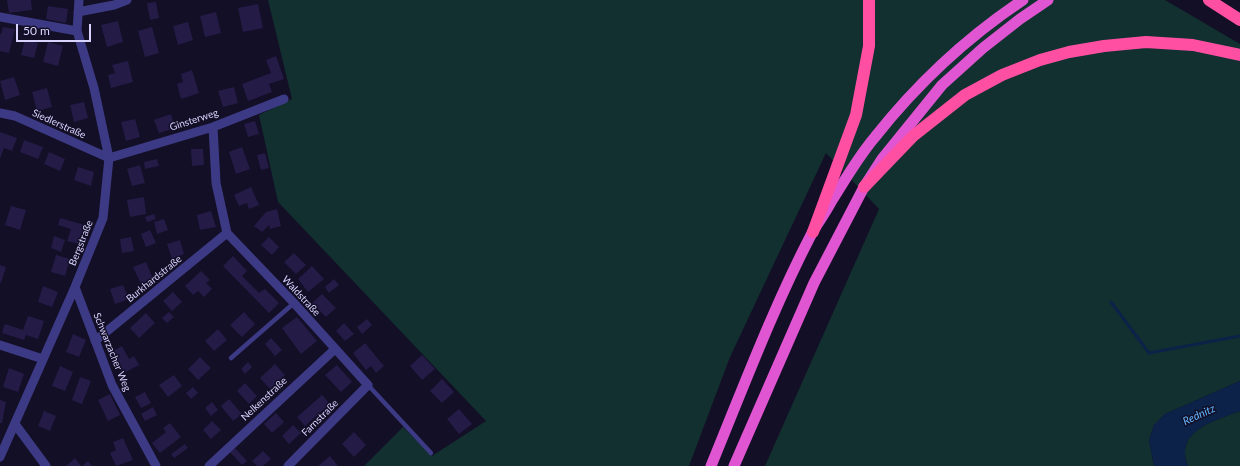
<!DOCTYPE html>
<meta charset="utf-8">
<style>
body{margin:0}
#map{position:relative;width:1240px;height:466px;overflow:hidden;background:#130f26;font-family:Lato,sans-serif}
canvas{display:block}
.scale{position:absolute;left:16px;top:24px;width:75px;height:18px;box-sizing:border-box;border:2px solid #d9d4ff;border-top:0;padding-left:5px;font-size:12px;line-height:14px;white-space:nowrap;color:#d9d4ff;-webkit-text-stroke:3px #130f26;paint-order:stroke}
</style>
<div id="map">
<canvas width="1240" height="466"></canvas>
<div class="scale">50 m</div>
</div>
<script>
const ctx = document.querySelector('canvas').getContext('2d');
ctx.lineJoin = 'round';
function paint(path, color) { ctx.fillStyle = color; ctx.fill(path, 'evenodd'); }
function stroke(path, color, width, dash) { ctx.strokeStyle = color; ctx.lineWidth = width; ctx.lineCap = dash ? 'butt' : 'round'; ctx.setLineDash(dash || []); ctx.stroke(path); }
function drawText(font, color, halo, rows, align = 'center') {
  ctx.font = font + ' Lato,sans-serif'; ctx.lineWidth = 3; ctx.setLineDash([]); ctx.textBaseline = 'middle'; ctx.strokeStyle = halo; ctx.fillStyle = color; for (const [text, x, y, turn = 0] of rows) {
    ctx.save(); ctx.translate(x, y); ctx.rotate((+turn || 0) * Math.PI / 180); ctx.textAlign = isNaN(turn) ? turn : align; if (halo) ctx.strokeText(text, 0, 0); ctx.fillText(text, 0, 0); ctx.restore();
  }
}
paint(new Path2D(`
 M268,0H1165L1240,44V381L1165,414L1154,425L1149,440L1154,466H765L879,209L826,153L730,357L689,466H364L403,427L432,456L486,421L278,202L259,115L292,99Z
 M1240,411V466H1188C1174,430 1215,421 1240,411Z`), '#12302f');
paint(new Path2D(`
 M1240,381V411C1215,421 1174,430 1188,466H1154L1149,440L1154,425L1165,414Z`), '#0c2248');
stroke(new Path2D(`
 M1111,302L1149,353L1240,336`), '#0c2248', 3);
paint(new Path2D(`
 M7,0H31L32,10L9,13Z
 M156,2L159,18L150,20L147,3Z
 M258,4L263,28L243,32L238,8Z
 M48,6L68,9L66,23L46,19Z
 M216,12L221,33L205,37L200,16Z
 M118,21L123,42L107,47L101,25Z
 M188,22L193,40L178,45L173,26Z
 M3,27L15,29L9,53L0,51V34H1Z
 M152,27L159,53L145,57L138,31Z
 M25,40L38,43L34,58L21,55Z
 M48,42L63,46L58,66L43,62Z
 M276,56L284,79L269,84L272,92L248,101L242,84L271,73L266,60Z
 M128,61L133,82L111,88L108,75L115,73L112,65Z
 M192,70L199,93L181,99L177,84L183,82L181,74Z
 M14,77L20,95L5,100L0,81Z
 M234,87L238,103L223,107L218,91Z
 M47,88L52,107L37,111L32,92Z
 M84,102L88,118L74,122L70,105Z
 M171,114L175,128L159,133L154,120Z
 M135,119L140,137L126,141L121,122Z
 M255,121L259,134L248,137L244,124Z
 M0,132L17,138L12,151L4,148L0,159Z
 M24,140L43,147L38,159L20,152Z
 M242,147L250,169L236,174L229,152Z
 M191,149H203L204,165L192,166Z
 M49,152L65,159L60,171L44,164Z
 M265,153L269,168L261,170L257,155Z
 M157,159L159,166L145,169L144,162Z
 M140,165L145,183L132,186L127,169Z
 M78,167L94,172L91,186L74,180Z
 M251,187L259,205L249,209L247,203L239,206L234,195Z
 M144,197L146,214L130,217L127,200Z
 M11,206L26,210L20,230L5,225Z
 M277,209L281,226L270,229L269,225L262,232L254,226L266,212Z
 M211,211L216,227L200,230L197,215Z
 M154,214L156,219L147,222L145,217Z
 M60,218L85,225L79,244L67,241L71,229L58,225Z
 M164,219L168,230L157,234L154,222Z
 M150,230L156,243L146,247L141,234Z
 M54,236L65,240L61,252L51,248Z
 M131,237L134,251L122,253L120,239Z
 M269,237L279,247L272,255L261,245Z
 M180,240L184,254L172,259L167,244Z
 M294,253L306,265L296,274L284,262Z
 M56,255L70,259L65,276L51,272Z
 M233,256L247,271L242,276L259,293L265,289L279,303L269,313L223,266Z
 M146,262L153,279L141,284L133,267Z
 M0,265L6,267L1,283L0,282Z
 M312,266L324,279L308,292L298,279Z
 M201,271L210,280L206,283L212,289L204,297L198,291L193,295L185,286Z
 M334,279L339,285L329,293L325,287Z
 M123,285L129,299L115,304L110,289Z
 M43,286L58,292L52,307L38,302Z
 M173,292L182,302L172,311L163,301Z
 M322,294L336,308L326,317L312,303Z
 M169,312L174,317L167,323L162,318Z
 M244,312L255,324L242,337L230,325Z
 M146,313L155,323L139,338L130,328Z
 M28,316L44,321L38,339L26,335L24,340L2,333L5,324L23,330Z
 M297,317L317,341L301,354L282,328Z
 M367,319L372,325L362,334L357,327Z
 M344,323L354,334L345,341L336,331Z
 M218,329L227,340L214,351L205,341Z
 M73,334L86,340L79,357L66,352Z
 M271,338L282,350L275,356L265,344Z
 M365,343L384,366L376,373L371,366L366,370L353,353Z
 M122,346L129,359L134,356L139,365L122,374L110,353Z
 M422,355L435,369L422,380L410,366Z
 M200,357L211,368L198,380L188,369Z
 M248,362L252,367L245,374L241,369Z
 M275,364L285,375L270,389L260,378Z
 M337,365L352,382L341,392L325,375Z
 M60,366L73,372L65,391L52,386Z
 M9,368L24,374L18,392L3,387Z
 M174,375L182,386L168,397L159,385Z
 M80,377L91,381L82,404L72,400Z
 M442,379L454,392L442,403L430,391Z
 M245,383L257,396L249,404L237,391Z
 M193,387L198,393L191,399L186,393Z
 M145,392L151,403L141,408L135,397Z
 M110,394L120,415L108,421L98,400Z
 M322,395L330,404L305,426L297,417Z
 M229,399L242,414L233,421L221,406Z
 M0,400L6,402L2,423H0Z
 M212,402L218,410L211,416L205,408Z
 M153,407L157,415L145,421L141,414Z
 M459,409L472,424L459,434L447,419Z
 M44,411L56,416L50,431L38,426Z
 M276,413L284,422L272,433L264,424Z
 M212,421L221,430L211,439L203,430Z
 M170,423L181,437L160,453L152,443L166,432L163,428Z
 M293,425L301,433L289,444L282,436Z
 M354,432L366,445L354,457L342,444Z
 M123,438L133,460L116,466L110,453L116,450L113,442Z
 M185,444L188,448L174,458L171,454Z
 M234,447L247,461L242,465L229,451Z
 M263,451L271,459L263,466H257L252,461Z
 M330,456L338,466H318Z
 M75,458L81,466H66Z
 M88,461L92,466H84L83,465Z`), '#241b47');
stroke(new Path2D(`
 M231,358L294,303
 M368,385L431,453`), '#3d3a85', 4.5);
stroke(new Path2D(`
 M78,12L114,5L127,0
 M0,17L77,31
 M0,113L15,116L109,158
 M213,127L216,183L227,233L294,303L368,385L288,466
 M109,158L213,127L284,99
 M75,287L112,385L156,466
 M95,341L227,233
 M0,345L43,359
 M15,424L46,466
 M0,457L75,287L103,218L109,158L94,88L77,31L79,0
 M209,466L335,349`), '#3d3a85', 9);
stroke(new Path2D(`
 M711,466C743,388 773,308 812,233C818,223 825,213 831,202C845,180 858,157 875,137C917,84 966,38 1023,0
 M734,466L814,283L864,187L882,159L942,85L983,48L1020,19L1048,0`), '#e055d1', 11);
stroke(new Path2D(`
 M1209,0L1240,20
 M864,187L913,136L965,95L1002,75L1040,60L1069,52L1104,46L1146,42L1193,45L1240,55
 M813,232L856,115L869,46V0`), '#ff4fa3', 12);
drawText('10px', '#d9d4ff', '#130f26', [
 ["Ginsterweg",194,120,-18],
 ["Siedlerstraße",59,124,24],
 ["Bergstraße",81,243,-68],
 ["Burkhardstraße",154,279,-39],
 ["Waldstraße",301,296,47],
 ["Schwarzacher Weg",112,352,68],
 ["Nelkenstraße",264,399,-43],
 ["Farnstraße",320,418,-45]
]);
drawText('italic 11px', '#62b6ff', '#130f26', [
 ["Rednitz",1199,415,-25]
]);
</script>
